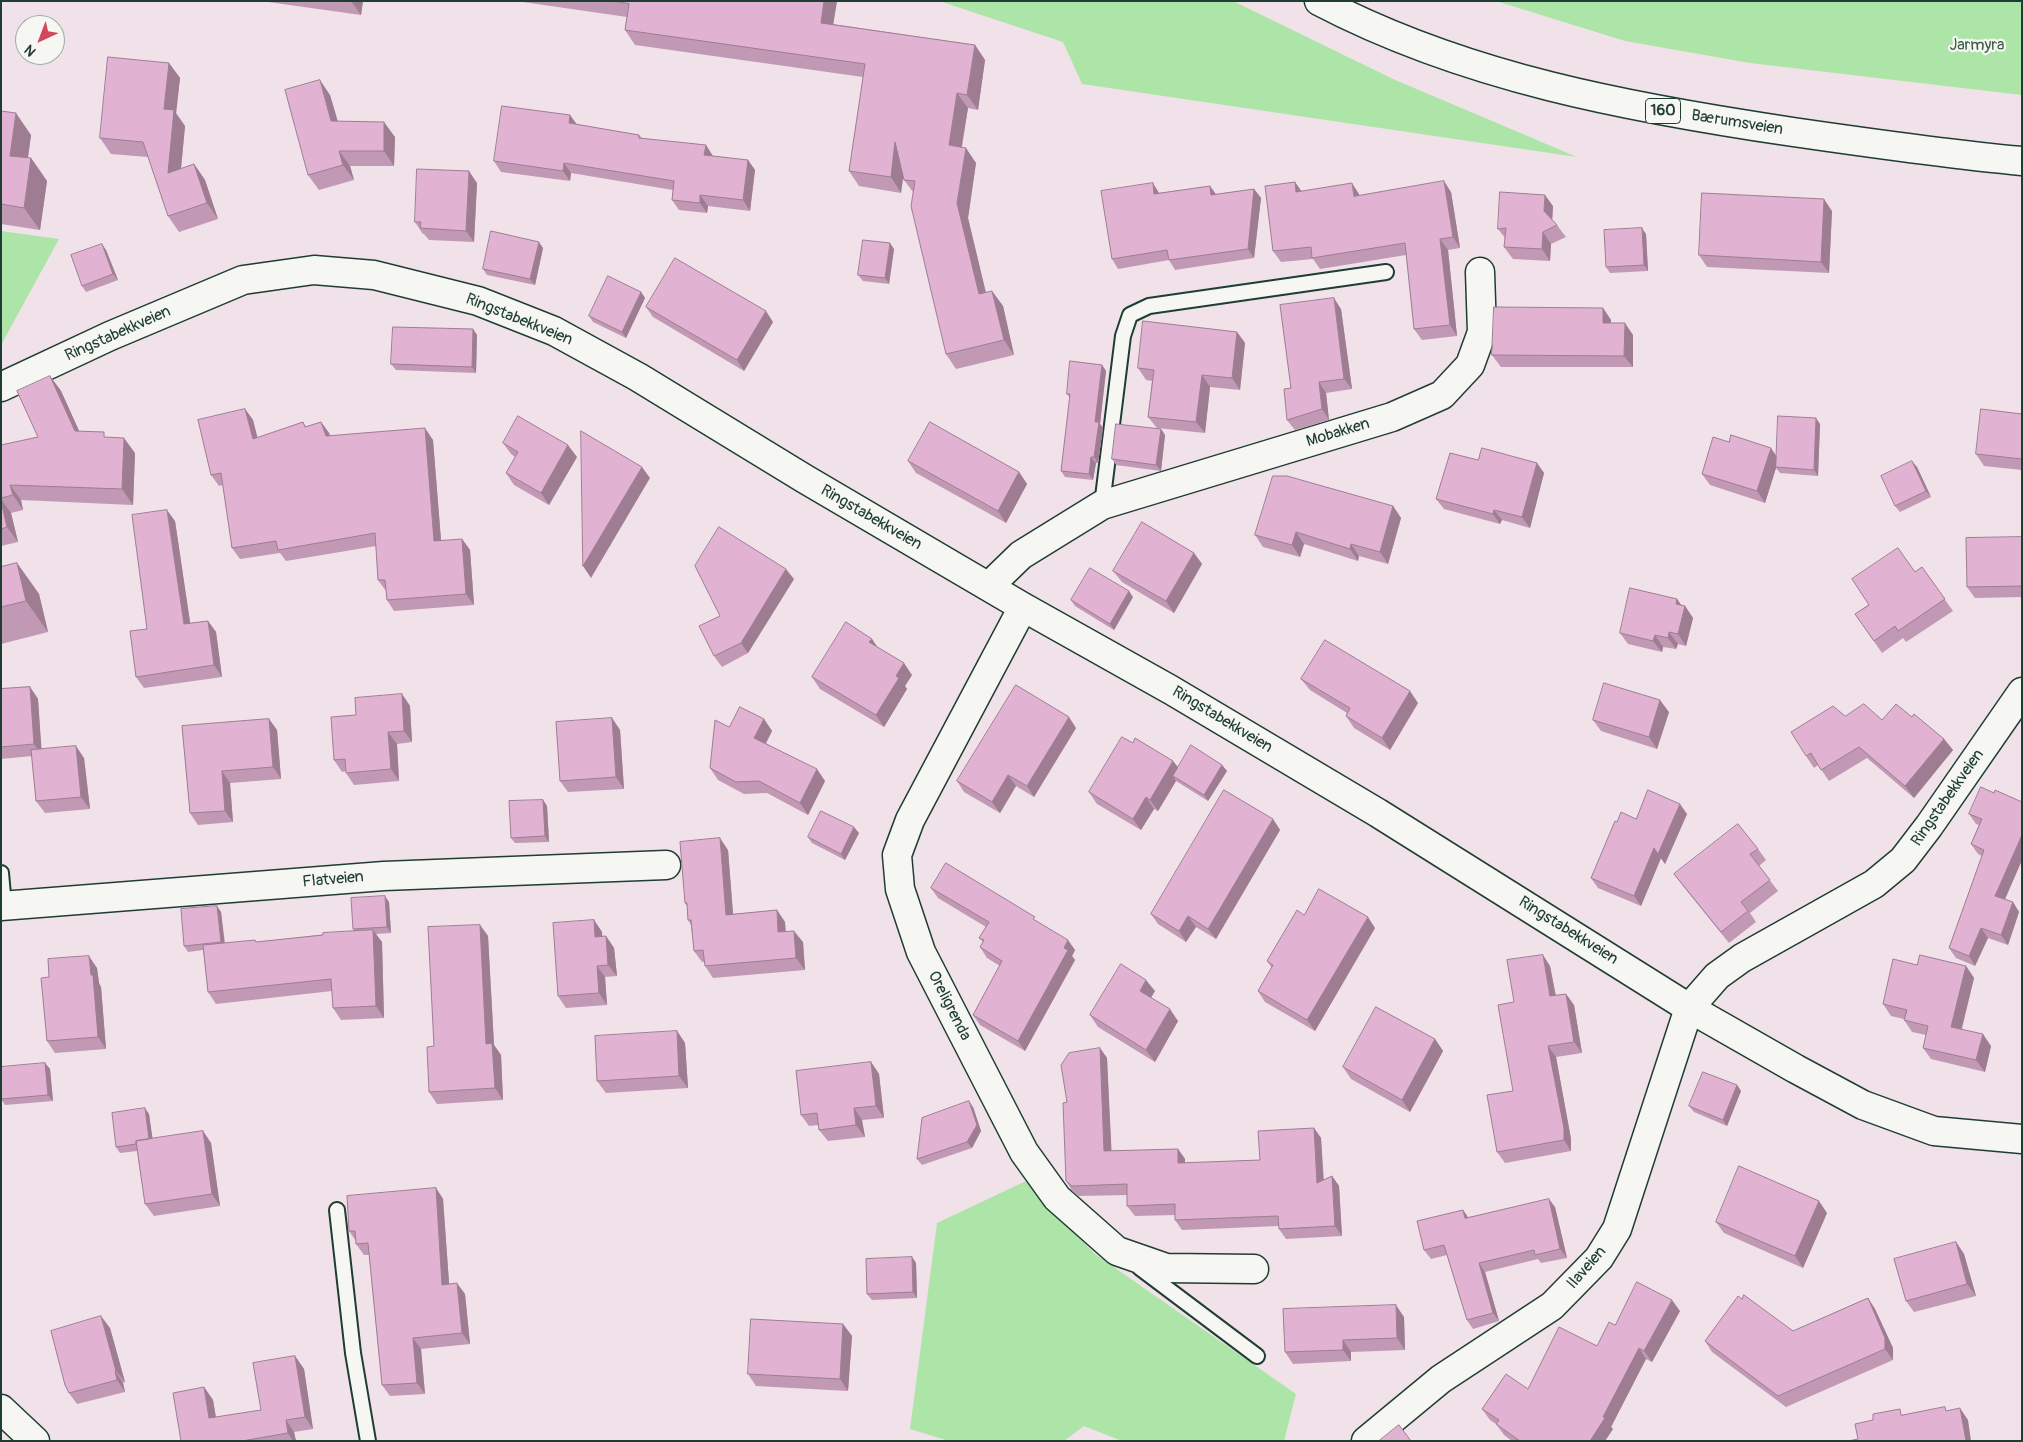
<!DOCTYPE html>
<meta charset="utf-8">
<style>
body{margin:0}
#map{position:relative;width:2023px;height:1442px;overflow:hidden;background:#f0e2e8;font-family:Pangolin,sans-serif}
canvas{display:block}
.frame{position:absolute;inset:0;border:2px solid #1f3d34;pointer-events:none}
.north{position:absolute;left:15px;top:15px;width:50px;height:50px;box-sizing:border-box;background:#f6f6f2;border:1px solid #a0aca6;border-radius:50%;rotate:223deg;font-size:14px;font-weight:700;line-height:20px;text-align:center;color:#1f3d34}
.north::after{content:'';display:block;margin:auto;width:18px;height:22px;background:#d1495b;clip-path:polygon(50% 0,100% 100%,50% 72%,0 100%)}
</style>
<div id="map">
<canvas width="2023" height="1442"></canvas>
<div class="frame"></div>
<div class="north">N</div>
</div>
<script>
const ctx = document.querySelector('canvas').getContext('2d');
ctx.lineJoin = 'round';
function paint(path, color) { ctx.fillStyle = color; ctx.fill(path, 'evenodd'); }
function stroke(path, color, width, dash) { ctx.strokeStyle = color; ctx.lineWidth = width; ctx.lineCap = dash ? 'butt' : 'round'; ctx.setLineDash(dash || []); ctx.stroke(path); }
function drawText(font, color, halo, rows, align = 'center') {
  ctx.font = font + ' Pangolin,sans-serif'; ctx.lineWidth = 4.5; ctx.setLineDash([]); ctx.textBaseline = 'middle'; ctx.strokeStyle = halo; ctx.fillStyle = color; for (const [text, x, y, turn = 0] of rows) {
    ctx.save(); ctx.translate(x, y); ctx.rotate((+turn || 0) * Math.PI / 180); ctx.textAlign = isNaN(turn) ? turn : align; if (halo) ctx.strokeText(text, 0, 0); ctx.fillText(text, 0, 0); ctx.restore();
  }
}
paint(new Path2D(`
 M939,1H1233L1393,79L1577,157L1082,84L1063,42Z
 M1496,1H2022V95L1750,63L1625,41Z
 M1,231L59,239L1,345Z
 M1026,1181L1095,1254L1296,1394L1284,1441H1122L1084,1426L1064,1441H949L910,1429L937,1223Z`), '#ade5a8');
const service = new Path2D(`
 M1102,505L1123,336L1130,315L1149,306L1386,272
 M1,873L4,906
 M337,1210L353,1353L368,1441
 M1140,1268L1257,1356`);
const minor = new Path2D(`
 M1,387L110,336L243,280L314,270L374,275L478,301L554,331L638,377L805,479L1023,607L1171,690L1378,813L1689,1008L1796,1069L1863,1105L1934,1131L2022,1139
 M989,586L1021,555L1102,505L1392,417L1442,395L1470,365L1482,332L1480,272
 M1023,607L910,820L897,855L900,889L921,952L1024,1152L1057,1198L1117,1251L1166,1268L1254,1269
 M1,906L384,876L666,865
 M1366,1441L1441,1379L1552,1306L1599,1258L1617,1229L1689,1008L1717,976L1742,958L1874,884L1903,860L1929,826L2022,692`);
const secondary = new Path2D(`
 M1,1409L35,1441`);
const primary = new Path2D(`
 M1319,1C1466,78 1631,108 1793,132C1869,143 1945,154 2022,161`);
stroke(service, '#1f3d34', 18);
stroke(minor, '#1f3d34', 31);
stroke(secondary, '#1f3d34', 31);
stroke(primary, '#1f3d34', 31);
stroke(service, '#f6f6f2', 14);
stroke(minor, '#f6f6f2', 28);
stroke(secondary, '#f6f6f2', 28);
stroke(primary, '#f6f6f2', 28);
paint(new Path2D(`
 M261,1H363L361,15Z
 M516,1H837L833,24L975,45L985,60L978,110L968,108L962,147L976,163L968,218L986,293L992,291L1003,306L1014,355L956,369L946,354L913,192L904,180L903,176L901,193L859,186L849,171L863,77L635,45L625,30L627,17Z
 M169,63L180,78L176,114L185,126L181,169L194,164L205,180L218,219L179,232L168,216L148,157L111,154L100,138Z
 M330,95L338,122L395,137L394,166H350L354,180L319,190L308,175Z
 M1,111L31,135L28,158H31L47,181L40,230L1,224Z
 M570,115L576,124L639,135L642,138L713,156L748,160L755,170L750,211L708,206L707,213L679,210L672,200L673,190L571,173L570,181L501,172L494,161Z
 M1295,182L1301,191L1359,195L1451,192L1460,248L1448,250L1457,336L1422,340L1414,329L1406,255L1320,269L1313,259L1281,262L1273,251Z
 M477,183L474,242L429,240L424,234H423L415,222Z
 M1210,186L1216,194L1254,189L1261,198L1254,258L1175,270L1169,260L1118,269L1112,259L1159,193Z
 M1553,206L1552,220L1557,225L1566,237L1551,244L1550,261L1513,259L1504,247L1505,238L1498,229Z
 M1832,211L1829,273L1707,267L1699,255Z
 M1646,234L1648,271L1610,273L1606,267Z
 M543,248L535,285L487,275L483,269Z
 M894,249L889,284L863,281L858,275Z
 M106,250L118,280L86,292L82,286Z
 M641,292L645,298L626,338L593,322L589,316Z
 M646,307L773,322L744,371L653,317Z
 M1603,308L1611,320V323L1633,335V367H1501L1492,355Z
 M1341,309L1352,389L1326,393L1329,420L1295,430L1287,420L1291,388Z
 M473,329L477,335L476,373L396,370L391,364Z
 M1237,332L1245,343L1240,390L1210,387L1205,433L1157,428L1148,417L1152,381L1146,380L1138,368Z
 M1102,365L1106,371L1100,424L1103,428L1098,463H1096L1093,480L1065,477L1061,471L1070,398L1067,394Z
 M50,376L61,391L79,431L108,438L135,453L133,505L21,500L23,510L11,513L18,542L1,546V445L38,437Z
 M245,409L253,420L257,438L303,422L306,427L321,422L329,433L330,436L433,440L441,541L462,539L470,550L474,605L394,611L387,600L386,591L378,580L376,546L286,561L280,553L240,559L232,548L223,485L219,486L211,475Z
 M2022,414V470L1984,466L1976,454Z
 M1820,424L1818,476L1780,473L1776,468L1765,503L1710,485L1702,474L1776,456Z
 M1161,429L1165,435L1161,471L1116,465L1112,459Z
 M503,443L577,457L549,505L514,485L506,473L515,457L511,454Z
 M1478,460L1537,463L1544,473L1530,528L1502,520L1500,524L1444,509L1436,499Z
 M908,461L1019,472L1027,484L1006,523L916,473Z
 M1917,467L1931,497L1900,512L1895,506Z
 M1393,506L1401,518L1388,564L1359,556L1358,561L1304,544L1300,557L1263,547L1255,535Z
 M175,521L190,623L208,621L216,632L222,677L144,688L136,677L147,629Z
 M2022,537V597L1975,598L1967,587Z
 M1194,553L1202,564L1174,613L1122,582L1113,571Z
 M17,563L39,594L48,632L1,644V567Z
 M1922,567L1953,611L1906,642L1903,638L1882,653L1855,614Z
 M794,579L748,653L722,667L714,656L720,616Z
 M1133,597L1114,630L1075,606L1071,600Z
 M1677,599L1681,605L1685,606L1693,618L1686,646L1678,644L1676,649L1663,647L1662,652L1628,644L1620,633Z
 M872,639L877,647L912,675L905,686L907,689L884,727L820,689L812,677Z
 M1301,679L1418,703L1390,750L1354,728L1346,716L1347,713L1310,690Z
 M30,687L38,699L41,749L84,758L90,809L45,813L36,801L32,756L1,759V689Z
 M402,694L410,706L412,742L397,744L399,781L354,785L346,773V771L342,772L334,760L356,715Z
 M1669,712L1657,749L1601,731L1593,720Z
 M1845,716L1882,720L1912,717L1944,739L1953,750L1914,798L1867,758L1829,781L1818,765L1814,768L1806,756Z
 M612,718L620,730L624,789L568,792L560,781Z
 M269,719L277,730L281,779L230,783L233,822L198,825L190,813L182,726Z
 M764,719L772,731L766,743L825,781L808,815L767,793L744,794L718,780L710,768L729,727Z
 M1076,728L1034,797L1016,786L1000,813L964,792L957,781Z
 M1133,743L1173,761L1178,767L1222,765L1227,771L1208,801L1176,781L1158,811L1154,809L1141,830L1097,804L1089,792Z
 M1994,793L2022,802V860L2005,899L2013,902L2019,912L2008,945L1988,938L1975,966L1956,958L1949,948L1982,856L1978,854L1971,844L1979,825L1976,824L1969,814Z
 M543,800L547,806L549,842L515,843L511,838Z
 M1687,814L1665,864L1661,858L1641,906L1598,888L1591,878L1617,822L1636,819Z
 M1273,819L1280,830L1216,939L1196,927L1186,942L1158,924L1151,914Z
 M859,833L845,860L812,843L808,837Z
 M1758,849L1766,860L1759,866L1778,891L1750,913L1756,922L1729,943L1683,886L1674,874Z
 M728,850L733,914L777,910L785,922L786,932L803,942L805,970L713,978L705,966L704,962H702L694,951L691,925L688,920L687,906L685,903Z
 M931,888L1038,922L1075,950L1072,956L1075,960L1025,1051L980,1025L973,1015L1000,966L987,958L980,947L983,942L979,938L986,927L938,898Z
 M389,902L391,933L376,934L382,942L384,1018L341,1020L333,1008L332,991L216,1004L208,992L203,950L188,952L184,946L217,906L221,912L225,943L257,942L354,931L353,929Z
 M1304,915L1375,928L1315,1031L1265,1002L1258,991L1272,968L1267,961Z
 M594,920L602,932V937L606,936L614,948L617,976L605,977L607,1005L566,1008L558,996Z
 M480,925L488,936L494,1045L501,1055L503,1100L437,1104L429,1092L434,1046Z
 M1917,965L1966,966L1974,978L1962,1029L1991,1046L1985,1072L1931,1059L1923,1048L1926,1035L1912,1032L1904,1020V1019L1891,1016L1883,1004Z
 M1550,966L1556,996L1566,994L1574,1005L1582,1053L1556,1057L1571,1139V1151L1505,1163L1497,1152L1513,1091L1514,1002Z
 M97,968L99,983L101,987L106,1049L55,1053L47,1041L49,977Z
 M1155,991L1151,998L1178,1021L1155,1062L1098,1027L1090,1015Z
 M677,1031L685,1043L688,1088L606,1093L597,1081Z
 M1435,1039L1443,1051L1410,1112L1351,1079L1343,1067Z
 M1100,1048L1107,1058L1111,1151L1178,1149L1185,1159V1163L1260,1160L1314,1128L1321,1138L1324,1180L1332,1176L1339,1186L1342,1236L1286,1239L1279,1229V1226L1182,1230L1175,1220V1215L1135,1216L1127,1206V1195L1079,1196L1073,1192L1066,1181L1067,1102Z
 M871,1062L879,1074L884,1118L862,1120L865,1137L828,1141L819,1130V1125L809,1126L801,1115Z
 M45,1063L50,1069L53,1101L5,1105L1,1099Z
 M1737,1085L1741,1091L1727,1126L1694,1112L1689,1106Z
 M973,1107L981,1131L972,1148L922,1165L917,1159Z
 M149,1114L152,1139L203,1131L211,1143L220,1206L154,1216L145,1204L137,1151L120,1153L116,1147Z
 M436,1188L443,1199L449,1284L465,1294L470,1344L421,1349L425,1394L390,1396L382,1385L369,1255H364L356,1244V1241L349,1231Z
 M1555,1207L1567,1258L1541,1263L1538,1259L1485,1272L1499,1321L1473,1329L1467,1320L1447,1255L1431,1259L1424,1250L1463,1210L1468,1217Z
 M1827,1213L1803,1268L1724,1233L1716,1222Z
 M1956,1242L1964,1254L1976,1296L1914,1312L1906,1301Z
 M912,1257L916,1263L917,1298L872,1300L867,1294Z
 M1868,1298L1875,1309L1893,1348V1360L1786,1407L1712,1352L1705,1341L1793,1331Z
 M1680,1311L1652,1362L1646,1359L1611,1427L1613,1429L1605,1441H1512L1504,1435L1496,1424L1490,1420L1482,1409L1528,1389L1597,1346L1615,1325Z
 M1404,1317L1405,1350L1351,1352V1361L1293,1364L1285,1352Z
 M843,1324L852,1336L848,1391L756,1386L748,1374Z
 M110,1328L125,1382L123,1383L125,1392L77,1404L69,1393Z
 M295,1356L304,1369L313,1429L294,1432L296,1441H181L204,1387L213,1400L216,1417L261,1410Z`), '#c299b5');
paint(new Path2D(`
 M351,1H363L361,15Z
 M824,1H837L831,38L821,23Z
 M975,45L985,60L978,110L967,95Z
 M169,63L180,78L176,113L185,126L179,189L168,173L164,109Z
 M320,80L330,95L342,136L331,121Z
 M957,93L968,108L959,161L949,145Z
 M16,113L31,135L25,178L10,156Z
 M570,115L578,126L569,123Z
 M384,122L395,137L394,166L384,151Z
 M895,142L906,157L901,193L891,177Z
 M706,145L713,156L704,155Z
 M966,148L976,163L968,218L990,310L979,294L957,203Z
 M339,151L350,166L354,180L343,165Z
 M31,158L47,181L40,230L24,208Z
 M748,160L755,170L750,211L743,200Z
 M564,163L571,173L570,181L563,171Z
 M194,164L205,180L218,219L207,203Z
 M469,171L477,183L474,242L466,231Z
 M1444,181L1451,192L1460,248L1453,237Z
 M1295,182L1302,192H1296Z
 M1153,183L1159,193L1161,204L1154,194Z
 M1352,183L1359,194L1361,206L1354,196Z
 M1210,186L1216,195H1211Z
 M1254,189L1261,198L1254,258L1248,249Z
 M700,195L708,206L707,213L700,203Z
 M1545,195L1553,206L1552,223L1544,211Z
 M1824,199L1832,211L1829,273L1821,262Z
 M1642,228L1646,234L1648,271L1644,265Z
 M1543,232L1551,244L1550,261L1542,249Z
 M1440,239L1448,250L1457,336L1450,325Z
 M539,242L543,248L535,285L530,279Z
 M890,243L894,249L889,284L885,278Z
 M102,244L106,250L118,280L113,274Z
 M992,291L1003,306L1014,355L1004,340Z
 M641,292L645,298L626,338L622,332Z
 M1334,298L1341,309L1352,389L1344,379Z
 M1603,308L1611,320V335L1603,323Z
 M766,311L773,322L744,371L737,360Z
 M1625,323L1633,335V367L1624,356Z
 M473,329L477,335L476,373L472,367Z
 M1237,332L1245,343L1240,390L1232,378Z
 M1102,365L1106,371L1100,424L1103,428L1098,463L1094,457L1095,422Z
 M1202,375L1210,387L1205,433L1196,422Z
 M50,376L61,391L86,446L75,431Z
 M1319,382L1326,393L1329,420L1322,409Z
 M245,409L253,420L261,451L253,439Z
 M1816,418L1820,424L1818,476L1814,470Z
 M321,422L329,433L334,447L326,436Z
 M425,428L433,440L442,552L434,541Z
 M1161,429L1165,435L1161,471L1156,465Z
 M124,438L135,453L133,505L122,489Z
 M568,445L577,457L549,505L541,493Z
 M1771,448L1779,460L1776,467V468L1765,503L1757,491Z
 M1091,457L1096,463L1093,480L1089,474Z
 M1912,461L1917,467L1931,497L1926,491Z
 M1537,463L1544,473L1530,528L1522,517Z
 M642,467L650,478L591,578L583,566Z
 M1019,472L1027,484L1006,523L998,511Z
 M10,485L21,500L23,510L13,495Z
 M1,499L11,513L18,542L7,527Z
 M1393,506L1401,518L1388,564L1380,552Z
 M167,510L175,521L192,635L184,624Z
 M1494,510L1502,520L1500,524L1493,514Z
 M1296,532L1304,544L1300,557L1292,545Z
 M462,539L470,550L474,605L466,594Z
 M1351,544L1359,556L1358,561L1350,549Z
 M1194,553L1202,564L1174,613L1166,601Z
 M17,563L39,594L48,632L26,601Z
 M786,569L794,579L748,653L741,643Z
 M1129,591L1133,597L1114,630L1110,624Z
 M1677,599L1684,609L1685,606L1693,618L1686,646L1678,634L1676,604Z
 M208,621L216,632L222,677L214,665Z
 M1669,632L1678,644L1676,649L1668,638Z
 M1655,635L1663,647L1662,652L1653,641Z
 M872,639L880,651L869,642Z
 M904,663L912,675L905,686L907,689L884,727L876,715L896,676Z
 M30,687L38,699L42,756L34,744Z
 M1410,691L1418,703L1390,750L1382,738Z
 M402,694L410,706L412,742L404,731Z
 M1660,700L1669,712L1657,749L1649,737Z
 M1069,717L1076,728L1034,797L1027,786Z
 M612,718L620,730L624,789L616,777Z
 M269,719L277,730L281,779L273,767Z
 M764,719L772,731L763,749L754,738Z
 M388,732L397,744L399,781L391,769Z
 M1944,739L1953,750L1914,798L1905,786Z
 M76,746L84,758L90,809L81,797Z
 M1173,761L1182,773L1173,776L1176,781L1158,811L1150,800Z
 M1222,765L1227,771L1208,801L1204,795Z
 M817,769L825,781L808,815L800,803Z
 M222,771L230,783L233,822L225,811Z
 M1008,775L1016,786L1000,813L992,802Z
 M1146,797L1154,809L1141,830L1133,819Z
 M543,800L547,806L549,842L545,836Z
 M1680,804L1687,814L1665,864L1658,854Z
 M1273,819L1280,830L1216,939L1208,929Z
 M854,827L859,833L845,860L841,854Z
 M2022,835V860L2002,906L1995,896Z
 M720,838L728,850L734,926L726,915Z
 M1654,848L1661,858L1641,906L1634,896Z
 M385,896L389,902L391,933L387,927Z
 M2013,902L2019,912L2008,945L2001,935Z
 M217,906L221,912L225,948L221,942Z
 M777,910L785,922L786,944L778,932Z
 M1188,916L1196,927L1186,942L1179,931Z
 M1368,917L1375,928L1315,1031L1307,1020Z
 M594,920L602,932L603,949L595,937Z
 M480,925L488,936L494,1045L501,1055L503,1100L495,1088L486,1044Z
 M1981,928L1988,938L1975,966L1969,956Z
 M373,930L382,942L384,1018L376,1006Z
 M794,931L803,942L805,970L796,958Z
 M606,936L614,948L617,976L608,965Z
 M1068,940L1075,950L1072,956L1075,960L1025,1051L1018,1041L1064,948Z
 M1543,955L1550,966L1558,1008L1550,996Z
 M89,956L97,968L99,983L101,987L106,1049L98,1037Z
 M597,966L605,977L607,1005L599,993Z
 M1966,966L1974,978L1959,1038L1951,1027Z
 M1146,980L1155,991L1148,1002L1140,991Z
 M1566,994L1574,1005L1582,1053L1574,1042Z
 M1170,1009L1178,1021L1155,1062L1146,1050Z
 M677,1031L685,1043L688,1088L679,1076Z
 M1983,1034L1991,1046L1985,1072L1976,1060Z
 M1435,1039L1443,1051L1410,1112L1402,1100Z
 M1548,1046L1556,1057L1571,1139V1151L1564,1140Z
 M1100,1048L1107,1058L1112,1161L1104,1151Z
 M871,1062L879,1074L884,1118L876,1106Z
 M45,1063L50,1069L53,1101L48,1095Z
 M1737,1085L1741,1091L1727,1126L1723,1120Z
 M969,1101L973,1107L981,1131L972,1148L967,1142Z
 M145,1108L149,1114L154,1148L149,1142Z
 M854,1108L862,1120L865,1137L856,1125Z
 M1314,1128L1321,1138L1324,1194L1317,1183Z
 M203,1131L211,1143L220,1206L212,1194Z
 M1178,1149L1185,1159V1174L1178,1163Z
 M1332,1176L1339,1186L1342,1236L1335,1226Z
 M436,1188L443,1199L450,1296L442,1285Z
 M1549,1199L1555,1207L1567,1258L1560,1249Z
 M1819,1201L1827,1213L1803,1268L1795,1256Z
 M1463,1210L1469,1219L1465,1218Z
 M1956,1242L1964,1254L1976,1296L1967,1284Z
 M912,1257L916,1263L917,1298L913,1292Z
 M1479,1263L1485,1272L1499,1321L1493,1313Z
 M457,1283L465,1294L470,1344L462,1333Z
 M1868,1298L1875,1309L1893,1348V1360L1885,1349Z
 M1672,1300L1680,1311L1652,1362L1644,1351Z
 M1396,1305L1404,1317L1405,1350L1397,1338Z
 M101,1316L110,1328L125,1382L116,1371Z
 M843,1324L852,1336L848,1391L840,1379Z
 M413,1338L421,1349L425,1394L417,1383Z
 M1343,1340L1351,1352V1361L1343,1350Z
 M1639,1348L1646,1359L1611,1427L1613,1429L1605,1441H1590Z
 M295,1356L304,1369L313,1429L305,1417Z
 M115,1371L123,1383L125,1392L117,1380Z
 M204,1387L213,1400L218,1431L209,1418Z
 M1960,1408L1968,1420L1971,1441H1966Z
 M286,1420L294,1432L296,1441H293L288,1433Z`), '#9e7d93');
const building = new Path2D(`
 M612,1H824L821,23L975,45L967,95L957,93L949,145L966,148L957,203L979,294L992,291L1004,340L946,354L911,206L915,181L904,180L895,142L891,177L849,171L865,64L625,30L629,4Z
 M108,57L169,63L164,109L174,110L168,173L194,164L207,203L168,216L143,142L100,138Z
 M320,80L331,121L384,122V151H339L343,165L308,175L285,90Z
 M502,106L570,115L569,123L639,135V138L706,145L704,155L748,160L743,200L700,195V203L672,200L674,181L564,163L563,171L494,161Z
 M1,111L16,113L10,156L31,158L24,208L1,204Z
 M417,169L469,171L466,231L420,228L421,222H415Z
 M1444,181L1453,237L1440,239L1450,325L1414,329L1405,243L1312,258L1311,247L1273,251L1265,186L1295,182L1296,192L1352,183L1354,196Z
 M1153,183L1154,194L1210,186L1211,195L1254,189L1248,249L1169,260L1167,250L1112,259L1101,191Z
 M1500,192L1545,195L1544,211L1557,225L1543,232L1542,249L1504,247L1506,228L1498,229Z
 M1702,193L1824,199L1821,262L1699,255Z
 M1642,228L1644,265L1606,267L1604,230Z
 M491,231L539,242L530,279L483,269Z
 M863,240L890,243L885,278L858,275Z
 M102,244L113,274L82,286L71,255Z
 M675,258L766,311L737,360L646,307Z
 M608,276L641,292L622,332L589,316Z
 M1334,298L1344,379L1319,382L1322,409L1287,420L1284,389L1291,388L1280,305Z
 M1494,307L1603,308V323H1625L1624,356L1492,355Z
 M1143,321L1237,332L1232,378L1202,375L1196,422L1148,417L1154,370L1138,368Z
 M393,327L473,329L472,367L391,364Z
 M1070,361L1102,365L1095,422H1099L1094,457H1091L1089,474L1061,471L1070,394H1067Z
 M50,376L75,431L104,432V437L124,438L122,489L10,485L13,495L1,498V445L38,437L17,391Z
 M245,409L253,439L303,422L305,427L321,422L326,436L425,428L434,541L462,539L466,594L387,600L385,580H378L375,533L278,550L276,541L232,548L221,473L211,475L198,420Z
 M1981,409L2022,414V459L1976,454Z
 M518,416L568,445L541,493L506,473L518,452L503,443Z
 M1778,416L1816,418L1814,470L1776,467Z
 M930,422L1019,472L998,511L908,461Z
 M1116,424L1161,429L1156,465L1112,459Z
 M581,431L642,467L583,566Z
 M1731,435L1771,448L1757,491L1702,474L1713,437L1729,442Z
 M1482,448L1537,463L1522,517L1494,510L1493,514L1436,499L1450,453L1478,460Z
 M1912,461L1926,491L1895,506L1881,476Z
 M1273,476H1287L1393,506L1380,552L1351,544L1350,549L1296,532L1292,545L1255,535Z
 M1,501L7,527L1,529Z
 M167,510L184,624L208,621L214,665L136,677L130,631L147,629L132,515Z
 M1142,522L1194,553L1166,601L1113,571Z
 M719,527L786,569L741,643L714,656L699,626L720,616L695,566Z
 M2022,537V586L1967,587L1966,538Z
 M1898,548L1915,572L1922,567L1945,599L1898,631L1895,626L1874,641L1855,614L1869,605L1852,579Z
 M17,563L26,601L1,607V567Z
 M1090,568L1129,591L1110,624L1071,600Z
 M1630,588L1677,599L1676,604L1685,606L1678,634L1669,632L1668,638L1655,635L1653,641L1620,633Z
 M846,622L872,639L869,642L904,663L896,676L899,678L876,715L812,677Z
 M1325,640L1410,691L1382,738L1346,716L1350,708L1301,679Z
 M1604,683L1660,700L1649,737L1593,720Z
 M1016,685L1069,717L1027,786L1008,775L992,802L957,781Z
 M30,687L34,744L1,747V689Z
 M402,694L404,731L388,732L391,769L346,773L345,759L334,760L331,717L356,715L355,698Z
 M1864,704L1882,720L1896,704L1912,717L1914,714L1944,739L1905,786L1859,747L1821,770L1811,753L1806,756L1791,732L1833,706L1845,716Z
 M740,707L764,719L754,738L817,769L800,803L759,781L736,782L710,768L715,720L729,727Z
 M612,718L616,777L560,781L556,722Z
 M269,719L273,767L222,771L225,811L190,813L182,726Z
 M1122,737L1133,743L1135,738L1173,761L1150,800L1146,797L1133,819L1089,792Z
 M1191,745L1222,765L1204,795L1173,776Z
 M76,746L81,797L36,801L31,750Z
 M1981,787L1994,793L1995,790L2022,802V835L1995,896L2013,902L2001,935L1981,928L1969,956L1949,948L1984,850L1971,844L1982,819L1969,814Z
 M1224,790L1273,819L1208,929L1188,916L1179,931L1151,914Z
 M1648,790L1680,804L1658,854L1654,848L1634,896L1591,878L1615,821L1617,822L1621,812L1636,819Z
 M543,800L545,836L511,838L509,801Z
 M821,811L854,827L841,854L808,837Z
 M1738,824L1758,849L1750,854L1770,880L1741,902L1748,911L1721,932L1674,874Z
 M720,838L726,915L777,910L778,932L794,931L796,958L705,966L703,950L694,951L691,920H688L687,903H685L680,842Z
 M946,863L1035,917L1033,919L1068,940L1064,948L1068,950L1018,1041L973,1015L1002,961L980,947L984,940L979,938L989,922L931,888Z
 M1319,889L1368,917L1307,1020L1258,991L1273,965L1267,961L1297,910L1304,915Z
 M385,896L387,927L353,929L351,898Z
 M217,906L221,942L184,946L181,909Z
 M594,920L595,937L606,936L608,965L597,966L599,993L558,996L553,923Z
 M480,925L486,1044L492,1043L495,1088L429,1092L427,1047L434,1046L428,927Z
 M373,930L376,1006L333,1008L331,979L208,992L203,945L255,940L256,942L323,935V933Z
 M1543,955L1550,996L1566,994L1574,1042L1548,1046L1564,1128V1140L1497,1152L1487,1095L1513,1091L1498,1005L1514,1002L1507,960Z
 M1920,955L1966,966L1951,1027L1983,1034L1976,1060L1923,1048L1928,1026L1904,1020L1907,1010L1883,1004L1893,959L1917,965Z
 M89,956L91,975H93L98,1037L47,1041L41,978L49,977L48,959Z
 M1121,964L1146,980L1140,991L1170,1009L1146,1050L1090,1015Z
 M1376,1007L1435,1039L1402,1100L1343,1067Z
 M677,1031L679,1076L597,1081L595,1036Z
 M1100,1048L1104,1151L1178,1149V1163L1260,1160L1258,1131L1314,1128L1317,1183L1332,1176L1335,1226L1279,1229L1278,1216L1175,1220V1204L1127,1206V1184L1072,1186L1066,1181L1063,1103L1067,1102L1061,1065L1069,1053Z
 M871,1062L876,1106L854,1108L856,1125L819,1130L817,1113L801,1115L796,1071Z
 M45,1063L48,1095L1,1099V1067Z
 M1703,1072L1737,1085L1723,1120L1689,1106Z
 M969,1101L977,1125L967,1142L917,1159L922,1118Z
 M145,1108L149,1139L136,1141V1144L116,1147L112,1113Z
 M203,1131L212,1194L145,1204L136,1141Z
 M1739,1166L1819,1201L1795,1256L1716,1222Z
 M436,1188L442,1285L457,1283L462,1333L413,1338L417,1383L382,1385L368,1243L356,1244L355,1231H349L347,1196Z
 M1549,1199L1560,1249L1535,1255L1534,1250L1479,1263L1493,1313L1467,1320L1444,1245L1424,1250L1417,1221L1463,1210L1465,1218Z
 M1956,1242L1967,1284L1906,1301L1894,1259Z
 M912,1257L913,1292L867,1294L866,1259Z
 M1637,1282L1672,1300L1644,1351L1639,1348L1603,1417L1605,1418L1590,1441H1520L1496,1424L1499,1420L1482,1409L1506,1374L1528,1389L1559,1327L1597,1346L1609,1322L1615,1325Z
 M1744,1295L1793,1331L1868,1298L1885,1338V1349L1778,1396L1705,1341L1738,1296L1742,1299Z
 M1396,1305L1397,1338L1343,1340V1350L1285,1352L1283,1309Z
 M101,1316L116,1371H115L117,1380L69,1393L65,1385L51,1331Z
 M751,1319L843,1324L840,1379L748,1374Z
 M295,1356L305,1417L286,1420L288,1433L242,1441H181L173,1393L204,1387L209,1418L261,1410L253,1363Z
 M1945,1407L1946,1411L1960,1408L1966,1441H1848L1858,1439L1855,1424L1873,1420V1414L1900,1409L1901,1415Z
 M1399,1425L1411,1441H1379Z`);
paint(building, '#e2b2d2');
stroke(building, '#9e7d93', 1);
for (const [x, y, w] of [
 [1663,111,35]
]) { const box = new Path2D(); box.roundRect(x - w / 2, y - 12.5, w, 25, 4); ctx.fillStyle = '#f6f6f2'; ctx.fill(box); stroke(box, '#1f3d34', 1); }
drawText('bold 15px', '#1f3d34', null, [
 ["160",1663,111]
]);
drawText('16px', '#3b5f4b', '#f6f6f2', [
 ["Jarmyra",1977,46]
]);
drawText('16px', '#1f3d34', '#f6f6f2', [
 ["Bærumsveien",1737,123,9],
 ["Ringstabekkveien",519,320,22],
 ["Ringstabekkveien",118,334,-24],
 ["Mobakken",1338,433,-17],
 ["Ringstabekkveien",871,518,30],
 ["Ringstabekkveien",1222,720,31],
 ["Ringstabekkveien",1948,798,-55],
 ["Flatveien",333,880,-5],
 ["Ringstabekkveien",1568,931,32],
 ["Oreligrenda",949,1006,63],
 ["Ilaveien",1587,1268,-49]
]);
</script>
